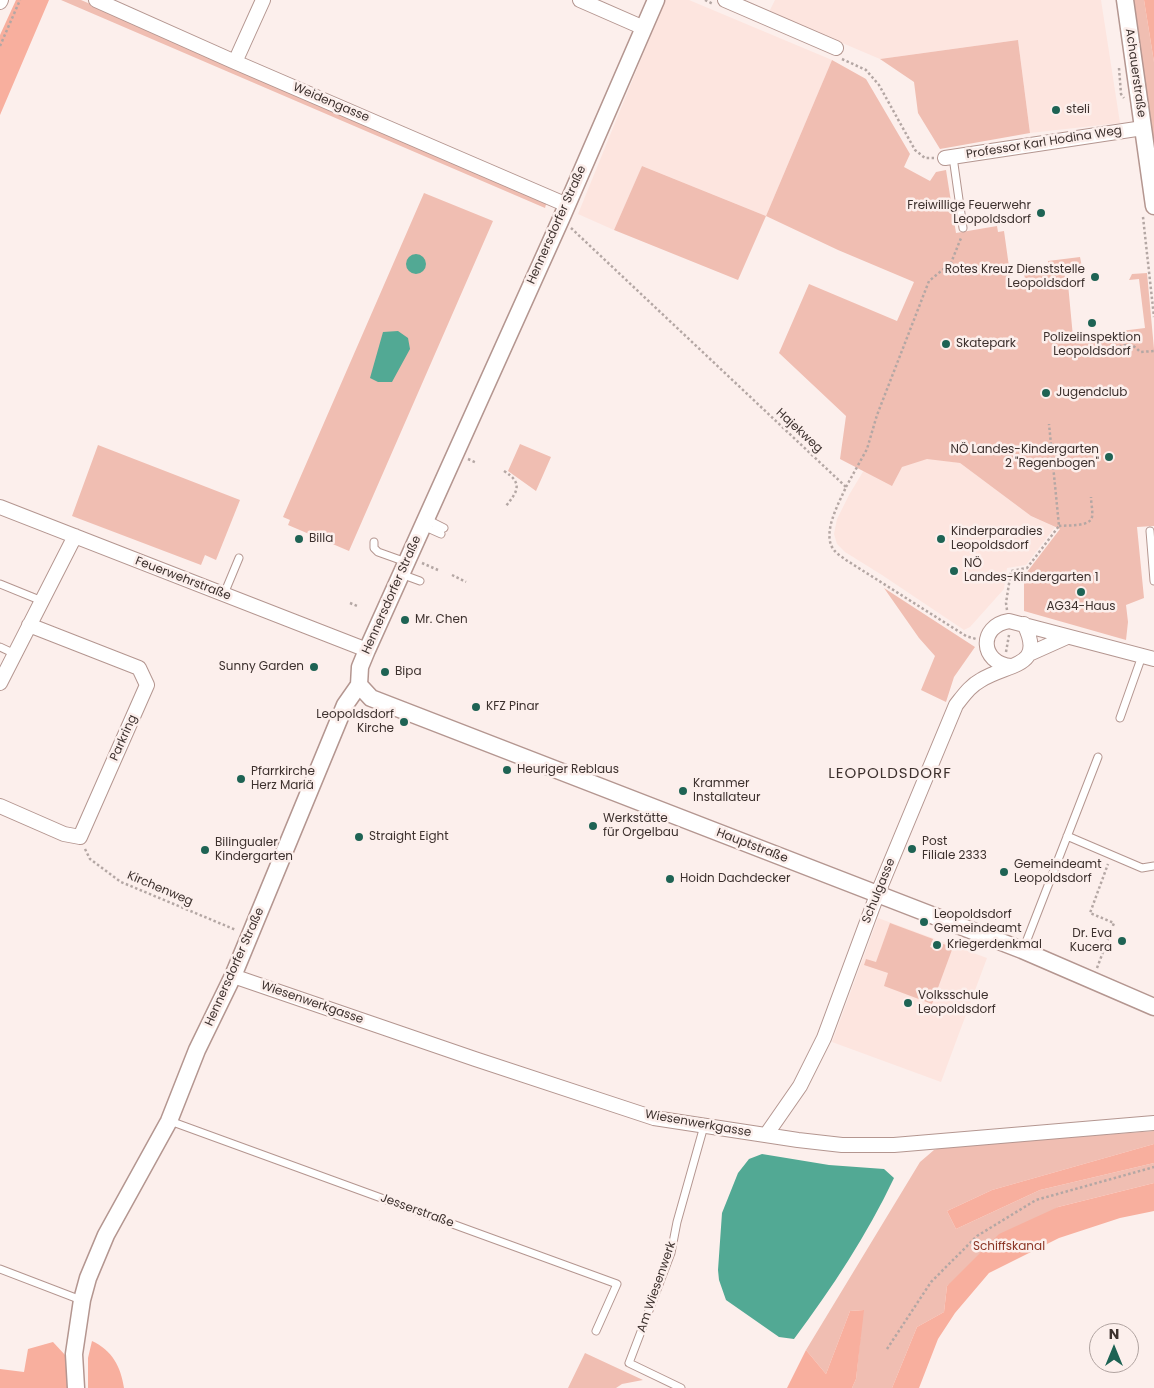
<!DOCTYPE html>
<meta charset="utf-8">
<style>
body{margin:0}
#map{position:relative;width:1154px;height:1388px;overflow:hidden;background:#fcefec;font-family:Poppins,sans-serif}
canvas{display:block}
.north{position:absolute;left:1089px;top:1323px;width:50px;height:50px;box-sizing:border-box;background:#fcefec;border:1px solid #b0a3a0;border-radius:50%;rotate:0deg;font-size:14px;font-weight:700;line-height:20px;text-align:center;color:#3d312e}
.north::after{content:'';display:block;margin:auto;width:18px;height:22px;background:#1e6354;clip-path:polygon(50% 0,100% 100%,50% 72%,0 100%)}
</style>
<div id="map">
<canvas width="1154" height="1388"></canvas>
<div class="north">N</div>
</div>
<script>
const ctx = document.querySelector('canvas').getContext('2d');
ctx.lineJoin = 'round';
function paint(path, color) { ctx.fillStyle = color; ctx.fill(path, 'evenodd'); }
function stroke(path, color, width, dash) { ctx.strokeStyle = color; ctx.lineWidth = width; ctx.lineCap = dash ? 'butt' : 'round'; ctx.setLineDash(dash || []); ctx.stroke(path); }
function drawText(font, color, halo, rows, align = 'center') {
  ctx.font = font + ' Poppins,sans-serif'; ctx.lineWidth = 5; ctx.setLineDash([]); ctx.textBaseline = 'middle'; ctx.strokeStyle = halo; ctx.fillStyle = color; for (const [text, x, y, turn = 0] of rows) {
    ctx.save(); ctx.translate(x, y); ctx.rotate((+turn || 0) * Math.PI / 180); ctx.textAlign = isNaN(turn) ? turn : align; if (halo) ctx.strokeText(text, 0, 0); ctx.fillText(text, 0, 0); ctx.restore();
  }
}
paint(new Path2D(`
 M665,0H689L832,60L766,216L642,166L614,230L578,214Z
 M775,0H1101L1120,123L1030,133L1018,40L880,59L769,12Z
 M876,450L960,463L1031,516L1055,527L1026,565L1007,568L1004,589L970,627L964,630L882,575L845,552L837,544L834,534L837,519L849,495Z
 M878,918L987,958L941,1082L832,1042Z`), '#fde5df');
paint(new Path2D(`
 M61,0H81L547,201L545,208Z
 M1133,0H1144L1154,62V144Z
 M1018,40L1030,133L940,149L918,113L914,82L880,59Z
 M832,60L866,79L910,154L904,167L930,181L936,172L946,170L956,233L997,226L998,232L1004,231L1011,281L1025,280L1024,272L1049,269L1048,261L1080,257L1083,272L1064,274L1068,284L1073,337L1145,328L1139,279L1129,280L1132,274L1147,273L1154,349V526L1137,527L1144,598L1126,605L1128,622L1126,640L1024,611V576L1060,529L1031,516L960,463L927,459L902,467L892,486L840,459L846,416L779,353L809,284L897,321L914,282L838,250L766,216L738,280L614,230L642,166L766,216Z
 M424,193L493,221L349,551L288,525L290,520L283,517Z
 M520,444L551,457L536,491L508,471Z
 M98,445L240,500L216,560L205,555L201,565L72,516Z
 M884,588L975,647L954,677L946,702L921,690L935,656L919,638Z
 M890,923L933,939L930,947L940,950L943,944L953,947L932,1004L884,986L888,973L864,965L866,959L876,962Z
 M1154,1131V1144L992,1190L947,1211L956,1229L1040,1190L1154,1163V1183L1058,1207L947,1286L944,1312L917,1327L892,1388H852L856,1379L863,1310L850,1311L826,1374L806,1350L920,1162L934,1150L943,1147Z
 M585,1353L643,1380L622,1384L616,1388H568Z`), '#f0beb2');
paint(new Path2D(`
 M16,0H49L0,115V35Z
 M1144,0H1154V62Z
 M1154,1144V1163L1040,1190L956,1229L947,1211L992,1190Z
 M1154,1183V1211L1120,1218L1059,1238L989,1273L955,1313L938,1339L919,1388H892L917,1327L944,1312L947,1286L999,1234L1058,1207Z
 M864,1310L856,1379L852,1388H787L806,1350L826,1374L850,1311Z
 M92,1341C112,1350 121,1367 124,1388H88V1358Z
 M53,1342L66,1356L67,1388H0V1369L24,1372L28,1349Z`), '#f8af9e');
paint(new Path2D(`
 M406 264a10 10 0 1 1 20 0a10 10 0 1 1-20 0Z
 M398,331L408,338L410,349L392,382H378L370,378L383,332Z
 M762,1154L829,1165L884,1169L894,1178C867,1235 832,1288 794,1339L779,1337L726,1300L719,1280L718,1270L722,1213L738,1173L749,1159Z`), '#52a994');
const service = new Path2D(`
 M953,157L963,228
 M426,519L444,528
 M423,526L441,534
 M1150,531L1154,581
 M374,542V548L378,552L406,562
 M401,574L420,581
 M0,584L42,601
 M224,594L239,558
 M0,647L15,654
 M1120,718L1142,656
 M1067,836L1142,868L1154,866
 M1023,950L1098,757
 M170,1121L617,1284L596,1331
 M0,1269L81,1300
 M681,1388L629,1363L671,1253L677,1222L704,1126`);
const minor = new Path2D(`
 M96,0L235,62L567,205
 M580,0L644,28
 M725,0L836,48
 M0,2L1,0
 M235,62L263,0
 M945,158L1143,128
 M0,507L367,650
 M1029,654L1067,637
 M1011,666C980,663 978,626 1009,621L1154,659
 M0,683L75,536
 M0,806L64,834L80,837L147,685L139,668L29,625
 M233,976L475,1059L654,1118L798,1140L842,1145H894L1154,1123
 M766,1135L800,1086L824,1038L877,895L956,705C964,695 970,686 981,680C1008,663 1046,668 1024,624`);
const tertiary = new Path2D(`
 M1125,0L1154,206
 M359,685L371,698L1022,950L1154,1007
 M76,1388L74,1354L82,1300L88,1278L106,1235L169,1121L197,1050L233,976L345,705L359,685L360,667L367,650L561,219L656,0`);
stroke(service, '#b49690', 9);
stroke(minor, '#b49690', 16);
stroke(tertiary, '#b49690', 19);
stroke(new Path2D(`
 M705,0L713,4
 M0,46L20,0
 M842,59L866,70L879,85L915,150L925,158H934
 M1119,68L1121,94L1124,98
 M1143,217L1154,317
 M571,228L846,487C839,503 821,534 834,550C837,554 842,557 846,560L966,636L976,639
 M1114,348C1127,345 1130,341 1140,352L1154,351
 M468,459L477,463
 M504,471C523,483 518,491 506,506
 M846,487L867,449L877,415L929,281L951,263L961,238
 M1059,526C1068,525 1090,527 1092,517C1093,511 1091,503 1091,497
 M422,563L438,570
 M452,575L466,582
 M350,603L357,606
 M1007,610L1006,603L1011,571L1027,568L1059,526L1049,424
 M1006,652L1009,635
 M85,849L90,859L121,882L236,930
 M1097,968L1114,923L1090,913L1108,864
 M887,1349L931,1282L977,1236L1036,1200L1154,1167`), '#b4a7a4', 2.5, [2.5, 2.5]);
stroke(service, '#fff', 7);
stroke(minor, '#fff', 14);
stroke(tertiary, '#fff', 16);
for (const [x, y, r, color] of [
 [1056,110,5,"#1e6354"],
 [1041,213,5,"#1e6354"],
 [1095,277,5,"#1e6354"],
 [1092,323,5,"#1e6354"],
 [946,344,5,"#1e6354"],
 [1046,393,5,"#1e6354"],
 [1109,457,5,"#1e6354"],
 [299,539,5,"#1e6354"],
 [941,539,5,"#1e6354"],
 [954,571,5,"#1e6354"],
 [1081,592,5,"#1e6354"],
 [405,620,5,"#1e6354"],
 [314,667,5,"#1e6354"],
 [385,672,5,"#1e6354"],
 [476,707,5,"#1e6354"],
 [404,722,5,"#1e6354"],
 [507,770,5,"#1e6354"],
 [241,779,5,"#1e6354"],
 [683,791,5,"#1e6354"],
 [593,826,5,"#1e6354"],
 [359,837,5,"#1e6354"],
 [912,849,5,"#1e6354"],
 [205,850,5,"#1e6354"],
 [1004,872,5,"#1e6354"],
 [670,879,5,"#1e6354"],
 [924,922,5,"#1e6354"],
 [1122,941,5,"#1e6354"],
 [937,945,5,"#1e6354"],
 [908,1003,5,"#1e6354"]
]) { const dot = new Path2D(); dot.arc(x, y, r, 0, 2 * Math.PI); ctx.fillStyle = color; ctx.fill(dot); stroke(dot, '#fcefec', 2); }
drawText('12px', '#3d312e', '#fcefec', [
 ["Achauerstraße",1135,73,82],
 ["Weidengasse",331,103,23],
 ["Professor Karl Hodina Weg",1044,143,-9],
 ["Hennersdorfer Straße",557,225,-66],
 ["Hajekweg",799,431,43],
 ["Feuerwehrstraße",183,579,21],
 ["Hennersdorfer Straße",392,595,-66],
 ["Parkring",124,738,-66],
 ["Hauptstraße",752,846,21],
 ["Kirchenweg",160,889,23],
 ["Schulgasse",879,891,-68],
 ["Hennersdorfer Straße",235,967,-66],
 ["Wiesenwerkgasse",312,1003,19],
 ["Wiesenwerkgasse",698,1124,10],
 ["Jesserstraße",417,1211,20],
 ["Am Wiesenwerk",657,1287,-71]
]);
drawText('12px', '#3d312e', '#fcefec', [
 ["steli",1066,110],
 ["Freiwillige Feuerwehr",1031,206,"right"],
 ["Leopoldsdorf",1031,220,"right"],
 ["Rotes Kreuz Dienststelle",1085,270,"right"],
 ["Leopoldsdorf",1085,284,"right"],
 ["Polizeiinspektion",1092,338,"center"],
 ["Leopoldsdorf",1092,352,"center"],
 ["Skatepark",956,344],
 ["Jugendclub",1056,393],
 ["NÖ Landes-Kindergarten",1099,450,"right"],
 ["2 \"Regenbogen\"",1099,464,"right"],
 ["Kinderparadies",951,532],
 ["Leopoldsdorf",951,546],
 ["Billa",309,539],
 ["NÖ",964,564],
 ["Landes-Kindergarten 1",964,578],
 ["AG34-Haus",1081,607,"center"],
 ["Mr. Chen",415,620],
 ["Sunny Garden",304,667,"right"],
 ["Bipa",395,672],
 ["KFZ Pinar",486,707],
 ["Leopoldsdorf",394,715,"right"],
 ["Kirche",394,729,"right"],
 ["Heuriger Reblaus",517,770],
 ["Pfarrkirche",251,772],
 ["Herz Mariä",251,786],
 ["Krammer",693,784],
 ["Installateur",693,798],
 ["Werkstätte",603,819],
 ["für Orgelbau",603,833],
 ["Straight Eight",369,837],
 ["Post",922,842],
 ["Filiale 2333",922,856],
 ["Bilingualer",215,843],
 ["Kindergarten",215,857],
 ["Gemeindeamt",1014,865],
 ["Leopoldsdorf",1014,879],
 ["Hoidn Dachdecker",680,879],
 ["Leopoldsdorf",934,915],
 ["Gemeindeamt",934,929],
 ["Dr. Eva",1112,934,"right"],
 ["Kucera",1112,948,"right"],
 ["Kriegerdenkmal",947,945],
 ["Volksschule",918,996],
 ["Leopoldsdorf",918,1010]
], 'left');
drawText('12px', '#8b3626', '#fcefec', [
 ["Schiffskanal",1009,1247]
]);
ctx.letterSpacing = '1px';
drawText('15px', '#3d312e', '#fcefec', [
 ["LEOPOLDSDORF",890,774]
]);
ctx.letterSpacing = '0px';
</script>
